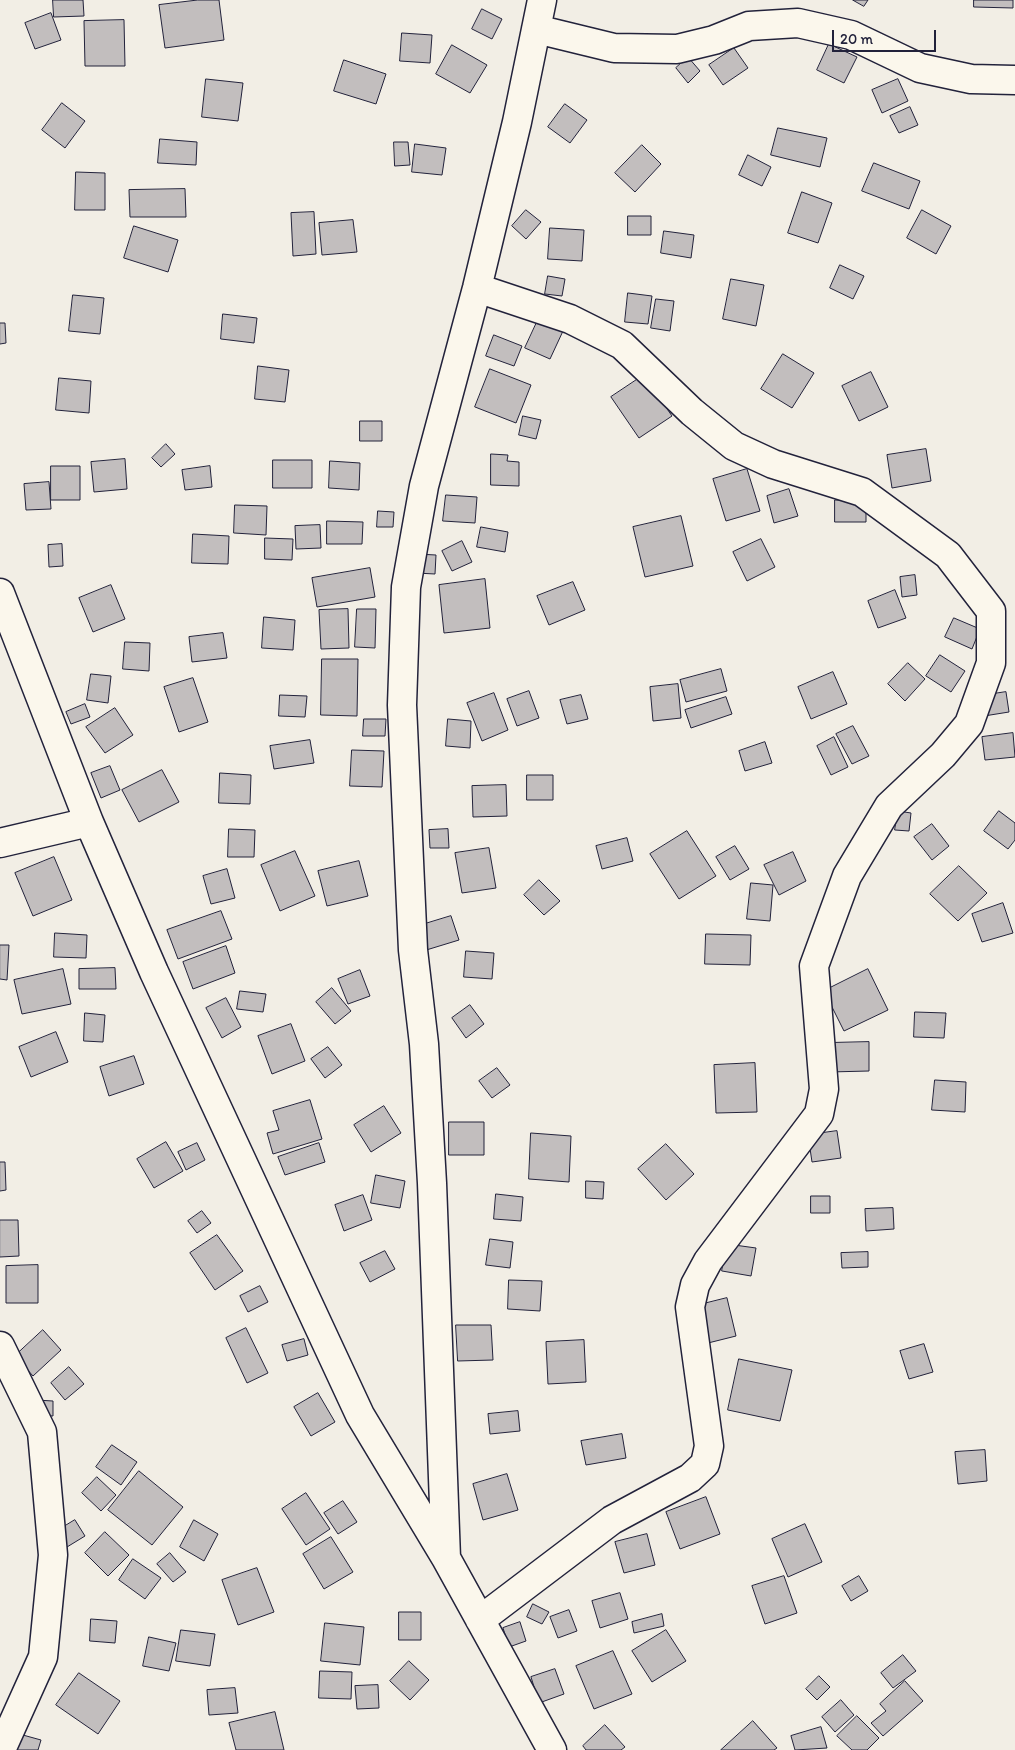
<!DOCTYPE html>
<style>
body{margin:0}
#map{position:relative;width:1015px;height:1750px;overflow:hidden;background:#f2eee5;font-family:Itim,sans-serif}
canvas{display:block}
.scale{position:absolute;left:832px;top:30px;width:104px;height:22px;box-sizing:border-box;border:2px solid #22223b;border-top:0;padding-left:6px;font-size:15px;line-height:18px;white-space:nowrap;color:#22223b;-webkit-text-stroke:4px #fbf7ec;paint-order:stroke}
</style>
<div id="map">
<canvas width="1015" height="1750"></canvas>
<div class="scale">20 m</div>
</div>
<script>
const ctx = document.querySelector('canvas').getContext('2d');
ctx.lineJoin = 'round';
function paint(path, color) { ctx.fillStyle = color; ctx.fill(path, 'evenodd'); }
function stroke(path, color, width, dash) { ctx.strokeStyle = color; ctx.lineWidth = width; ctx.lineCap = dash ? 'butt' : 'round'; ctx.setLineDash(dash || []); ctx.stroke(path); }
const building = new Path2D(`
 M53,0H83L84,16L54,17Z
 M198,0H219L224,40L165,48L159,5Z
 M853,0H868L864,6Z
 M974,0H1013V8L974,7Z
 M482,9L502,19L492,39L472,29Z
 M51,13L61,40L35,49L25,23Z
 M124,20L125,66H85L84,21Z
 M402,33L432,35L430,63L400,61Z
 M829,44L857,57L844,83L817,70Z
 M452,45L487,65L470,93L436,74Z
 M734,48L748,68L723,85L709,65Z
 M688,57L700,71L688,83L676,68Z
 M344,60L386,74L376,104L334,91Z
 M206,79L243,83L238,121L202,117Z
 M898,79L908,101L882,113L872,90Z
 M62,103L85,121L65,148L42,130Z
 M565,104L587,120L570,143L548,127Z
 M910,107L918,125L899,133L890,116Z
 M778,128L827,138L820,167L771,155Z
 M160,139L197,142L196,165L158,163Z
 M394,142H408L410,165L395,166Z
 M415,144L446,148L442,175L412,172Z
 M642,145L661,164L635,192L615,173Z
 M748,155L771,167L762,186L739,175Z
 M874,163L920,181L909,209L862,191Z
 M76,172L105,173V210H75Z
 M185,189L186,217H130L129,190Z
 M802,192L832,203L818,243L788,233Z
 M526,210L541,222L526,239L512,226Z
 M922,210L951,226L936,254L907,238Z
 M314,212L316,254L293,256L291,213Z
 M628,216H651V235H628Z
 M353,220L357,252L322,255L319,223Z
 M134,226L178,240L168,272L124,258Z
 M550,228L584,230L582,261L548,259Z
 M664,231L694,235L691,258L661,253Z
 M840,265L864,276L853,299L830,288Z
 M548,276L565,279L562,296L545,294Z
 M731,279L764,285L756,326L723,319Z
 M628,293L652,296L648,324L625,322Z
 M73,295L104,298L100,334L69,331Z
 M656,299L674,301L670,331L651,328Z
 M223,314L257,318L254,343L221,339Z
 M538,320L563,331L550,359L525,348Z
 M0,323H5L6,343L0,344Z
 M494,335L522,346L514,366L486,356Z
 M783,354L814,373L792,408L761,389Z
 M258,366L289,370L285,402L255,399Z
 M490,369L531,385L516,423L475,407Z
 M871,372L888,407L859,421L842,386Z
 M644,375L672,416L639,438L611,397Z
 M59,378L91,381L89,413L56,410Z
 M523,416L541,420L536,439L519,435Z
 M360,421H382V441H360Z
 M166,444L175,454L161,467L152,458Z
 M926,449L931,481L892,488L887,455Z
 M491,454L508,455L507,461L519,462V486L491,485Z
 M125,459L127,489L94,492L91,462Z
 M273,460H312V488H273Z
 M330,461L360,463L359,490L329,488Z
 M51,466H80V500H51Z
 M210,466L212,487L185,490L182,470Z
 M747,469L760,511L726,521L713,479Z
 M49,482L51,509L26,510L24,484Z
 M789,489L798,516L774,523L767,496Z
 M446,495L477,497L475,523L443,521Z
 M835,500H866V522H835Z
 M235,505L267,506L266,535L234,533Z
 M378,511L394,512L393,527H377Z
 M681,516L693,566L645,577L633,527Z
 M327,521L363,522L362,544H327Z
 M320,525L321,548L296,549L295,526Z
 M481,527L508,532L505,552L477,547Z
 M193,534L229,536L228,564L192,563Z
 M265,538L293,539L292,560L265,559Z
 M761,539L775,567L747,581L733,552Z
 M462,541L472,562L452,571L442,551Z
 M62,544L63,566L49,567L48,545Z
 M417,554L436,555L435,574L416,573Z
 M370,568L375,597L317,607L312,578Z
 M915,575L917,595L902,597L900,577Z
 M485,579L490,628L444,633L439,585Z
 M573,582L585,610L549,625L537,596Z
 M111,585L125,619L93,632L79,598Z
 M895,590L906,618L878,628L868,601Z
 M348,609L349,648L321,649L319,610Z
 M357,609H376L375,648L355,647Z
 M264,617L295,620L293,650L262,648Z
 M954,618L980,629L972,649L945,637Z
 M223,633L227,658L192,662L189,637Z
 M125,642L150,643L149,671L123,669Z
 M940,655L965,671L951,692L926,676Z
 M322,659H358L357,716L321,715Z
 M908,663L925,679L905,701L888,684Z
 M721,669L727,691L686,702L680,680Z
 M833,672L847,704L811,719L798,687Z
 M91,674L111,676L108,703L87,700Z
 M193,678L208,722L179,732L164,687Z
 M678,684L681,718L653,721L650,687Z
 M529,691L539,718L517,726L507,699Z
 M1006,692L1009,712L984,716L980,696Z
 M494,693L508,730L482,741L467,703Z
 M280,695L307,696L305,717L279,716Z
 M581,695L588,719L567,724L560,700Z
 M726,697L732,714L691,728L685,710Z
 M85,704L90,717L71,724L66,712Z
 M115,708L133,735L105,753L86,727Z
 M364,719H386L385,736H363Z
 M448,719L471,721L470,748L446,746Z
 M853,726L869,756L852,764L836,734Z
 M1013,733L1015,757L985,760L982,737Z
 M834,737L848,767L831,775L817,746Z
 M310,740L314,763L274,769L270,746Z
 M765,742L772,763L745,771L739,751Z
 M352,750L384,751L382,787L350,786Z
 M110,766L120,790L101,798L91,773Z
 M162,770L179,802L139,822L122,790Z
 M220,773L251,775L250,804L219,803Z
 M527,775H553V800H527Z
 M506,785L507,816L473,817L472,786Z
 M898,811L911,813L909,831L895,830Z
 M999,811L1015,823V840L1008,849L984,831Z
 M932,824L949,846L932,860L914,837Z
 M229,829L255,830L254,857H228Z
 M448,829L449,848H430L429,830Z
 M687,831L716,876L679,899L650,854Z
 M627,838L633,861L602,869L596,846Z
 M735,846L749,869L730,880L716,857Z
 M489,848L496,888L462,893L455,853Z
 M295,851L315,896L280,911L261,865Z
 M793,852L806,881L779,895L764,865Z
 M54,857L72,900L33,916L15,873Z
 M359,861L368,896L327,906L318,871Z
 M959,866L987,893L958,921L930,894Z
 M227,869L235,898L211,904L203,876Z
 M539,880L560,901L544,915L524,895Z
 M751,883L773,885L770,921L747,919Z
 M1003,903L1013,933L982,942L972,914Z
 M221,911L232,939L178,959L167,930Z
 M451,916L459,940L423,951L415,927Z
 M55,933L87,935L86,958L54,957Z
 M706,934L751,935L750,965L705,964Z
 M0,945H9L7,980L0,979Z
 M226,946L235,973L193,989L183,962Z
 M466,951L494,953L492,979L464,977Z
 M115,968L116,989H79V969Z
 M63,969L71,1004L22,1014L14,980Z
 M868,969L888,1010L844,1031L824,991Z
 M360,970L370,996L348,1004L338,979Z
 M332,988L351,1011L335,1024L316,1002Z
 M240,991L266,994L263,1012L237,1009Z
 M226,998L241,1027L222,1038L206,1008Z
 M470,1005L484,1024L466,1038L452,1018Z
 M915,1012L946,1013L944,1038L914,1037Z
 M85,1013L105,1015L103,1042L84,1041Z
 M291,1024L305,1061L272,1074L258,1036Z
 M56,1032L68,1062L31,1077L19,1047Z
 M869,1042V1071L829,1072L828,1043Z
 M328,1047L342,1065L325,1078L311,1059Z
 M134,1056L144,1084L109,1096L100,1067Z
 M755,1063L757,1112L716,1113L714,1065Z
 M497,1068L510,1085L492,1098L479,1081Z
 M935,1080L966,1082L965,1112L932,1110Z
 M310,1100L322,1139L273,1154L267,1133L279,1130L273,1111Z
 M384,1106L401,1133L371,1152L354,1125Z
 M449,1122H484V1155H449Z
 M837,1131L841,1158L812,1162L808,1135Z
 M531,1133L571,1136L569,1182L529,1179Z
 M166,1142L183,1171L154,1188L137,1159Z
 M197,1143L205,1160L186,1170L178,1152Z
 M319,1143L325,1162L285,1175L278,1157Z
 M666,1144L694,1174L666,1200L638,1169Z
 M0,1162H5L6,1190L0,1191Z
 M376,1175L405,1181L400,1208L371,1203Z
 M586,1181L604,1182L603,1199L586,1198Z
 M496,1194L523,1197L521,1221L494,1219Z
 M363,1195L372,1220L344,1231L335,1205Z
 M811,1196H830V1213H811Z
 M893,1208L894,1229L866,1231L865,1209Z
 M202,1211L211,1223L197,1233L188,1221Z
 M0,1220H18L19,1256L0,1257Z
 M217,1235L243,1271L215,1290L190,1253Z
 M490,1239L513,1242L510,1268L486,1265Z
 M727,1244L756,1248L751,1276L722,1271Z
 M385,1251L395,1269L370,1282L360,1263Z
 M868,1252V1267L842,1268L841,1253Z
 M38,1265V1303H6V1266Z
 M509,1280L542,1281L540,1311L508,1309Z
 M260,1286L268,1302L248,1312L240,1296Z
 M727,1298L736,1336L704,1344L695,1306Z
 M456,1325H491L493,1360L458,1361Z
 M246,1328L268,1373L247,1383L226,1338Z
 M43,1330L61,1350L33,1376L15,1356Z
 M304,1339L308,1355L287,1361L282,1345Z
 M584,1340L586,1382L548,1384L546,1342Z
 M924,1344L933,1372L909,1379L900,1351Z
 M739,1359L792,1370L780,1421L728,1410Z
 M69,1367L84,1384L65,1400L51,1383Z
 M318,1393L335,1422L311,1436L294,1407Z
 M36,1400L53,1401V1416L36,1415Z
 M518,1411L520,1431L490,1434L488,1414Z
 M622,1434L626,1458L586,1465L581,1441Z
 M112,1445L137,1462L121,1485L96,1467Z
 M985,1450L987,1481L958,1484L955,1452Z
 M139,1471L183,1507L152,1545L108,1510Z
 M507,1474L518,1510L483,1520L473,1484Z
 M97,1477L116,1495L101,1511L82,1493Z
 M306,1493L330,1529L306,1545L282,1509Z
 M706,1497L720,1534L680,1549L666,1512Z
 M343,1501L357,1522L338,1534L324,1513Z
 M75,1520L85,1536L67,1547L57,1531Z
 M194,1520L218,1534L204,1561L180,1547Z
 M805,1524L822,1562L788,1577L772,1539Z
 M105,1532L129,1555L108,1576L85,1553Z
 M647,1534L655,1565L624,1573L615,1542Z
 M331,1537L353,1572L324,1589L303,1554Z
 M170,1553L186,1572L173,1582L157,1564Z
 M133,1559L161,1578L145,1599L119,1580Z
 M257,1568L274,1612L238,1625L222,1580Z
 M784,1576L797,1613L765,1624L752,1586Z
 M859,1576L868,1591L851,1601L842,1586Z
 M620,1593L628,1619L600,1628L592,1601Z
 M533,1604L549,1612L542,1624L527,1617Z
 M569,1610L577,1631L558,1638L550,1617Z
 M399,1612H421V1640H399Z
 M662,1614L664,1626L634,1633L632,1622Z
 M91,1619L117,1621L115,1643L90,1641Z
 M520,1622L526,1641L509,1647L503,1628Z
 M325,1623L364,1627L360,1665L321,1661Z
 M181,1630L215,1634L210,1666L176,1661Z
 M666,1630L686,1661L652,1682L632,1651Z
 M149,1637L176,1643L169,1671L143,1666Z
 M613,1651L632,1694L594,1709L576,1666Z
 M903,1655L916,1671L893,1688L881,1673Z
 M409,1661L429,1680L410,1700L390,1681Z
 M555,1669L564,1694L539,1703L531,1677Z
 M320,1671L352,1672L351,1699L319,1698Z
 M79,1673L120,1701L98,1734L56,1705Z
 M819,1676L830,1687L817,1700L806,1689Z
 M905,1681L923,1701L883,1736L871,1723L886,1711L880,1704Z
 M378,1685L379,1708L357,1709L355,1686Z
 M235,1688L238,1713L209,1715L207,1690Z
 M841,1700L854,1715L835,1732L822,1717Z
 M275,1712L284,1750H236L229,1723Z
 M857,1716L879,1738L867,1750H852L837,1736Z
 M753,1721L777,1748L774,1750H721Z
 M605,1725L625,1747L621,1750H586L583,1746Z
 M821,1727L827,1748L795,1750L791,1736Z
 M12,1732L41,1740L38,1750H7Z`);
paint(building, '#c2bebe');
stroke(building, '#22223b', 1);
const street = new Path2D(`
 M536,29L614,48L677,49L714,40L749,26L798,23L851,35L920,68L971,79L1015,80
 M477,288L570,319L622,345L692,412L734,446L773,464L862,492L948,555L991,611V663L969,724L943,755L889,806L847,876L814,966L824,1089L819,1114L708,1261L695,1285L690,1307L709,1446L705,1464L690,1478L612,1520L480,1620
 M0,593L89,822L154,972L360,1415L446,1558L552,1750
 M0,843L89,822
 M0,1346L42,1432L53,1555L43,1657L1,1750
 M446,1558L432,1183L424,1044L413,950L402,705L406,587L424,486L477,288L517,122L542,0`);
stroke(street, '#22223b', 31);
stroke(street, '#fbf7ec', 28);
</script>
